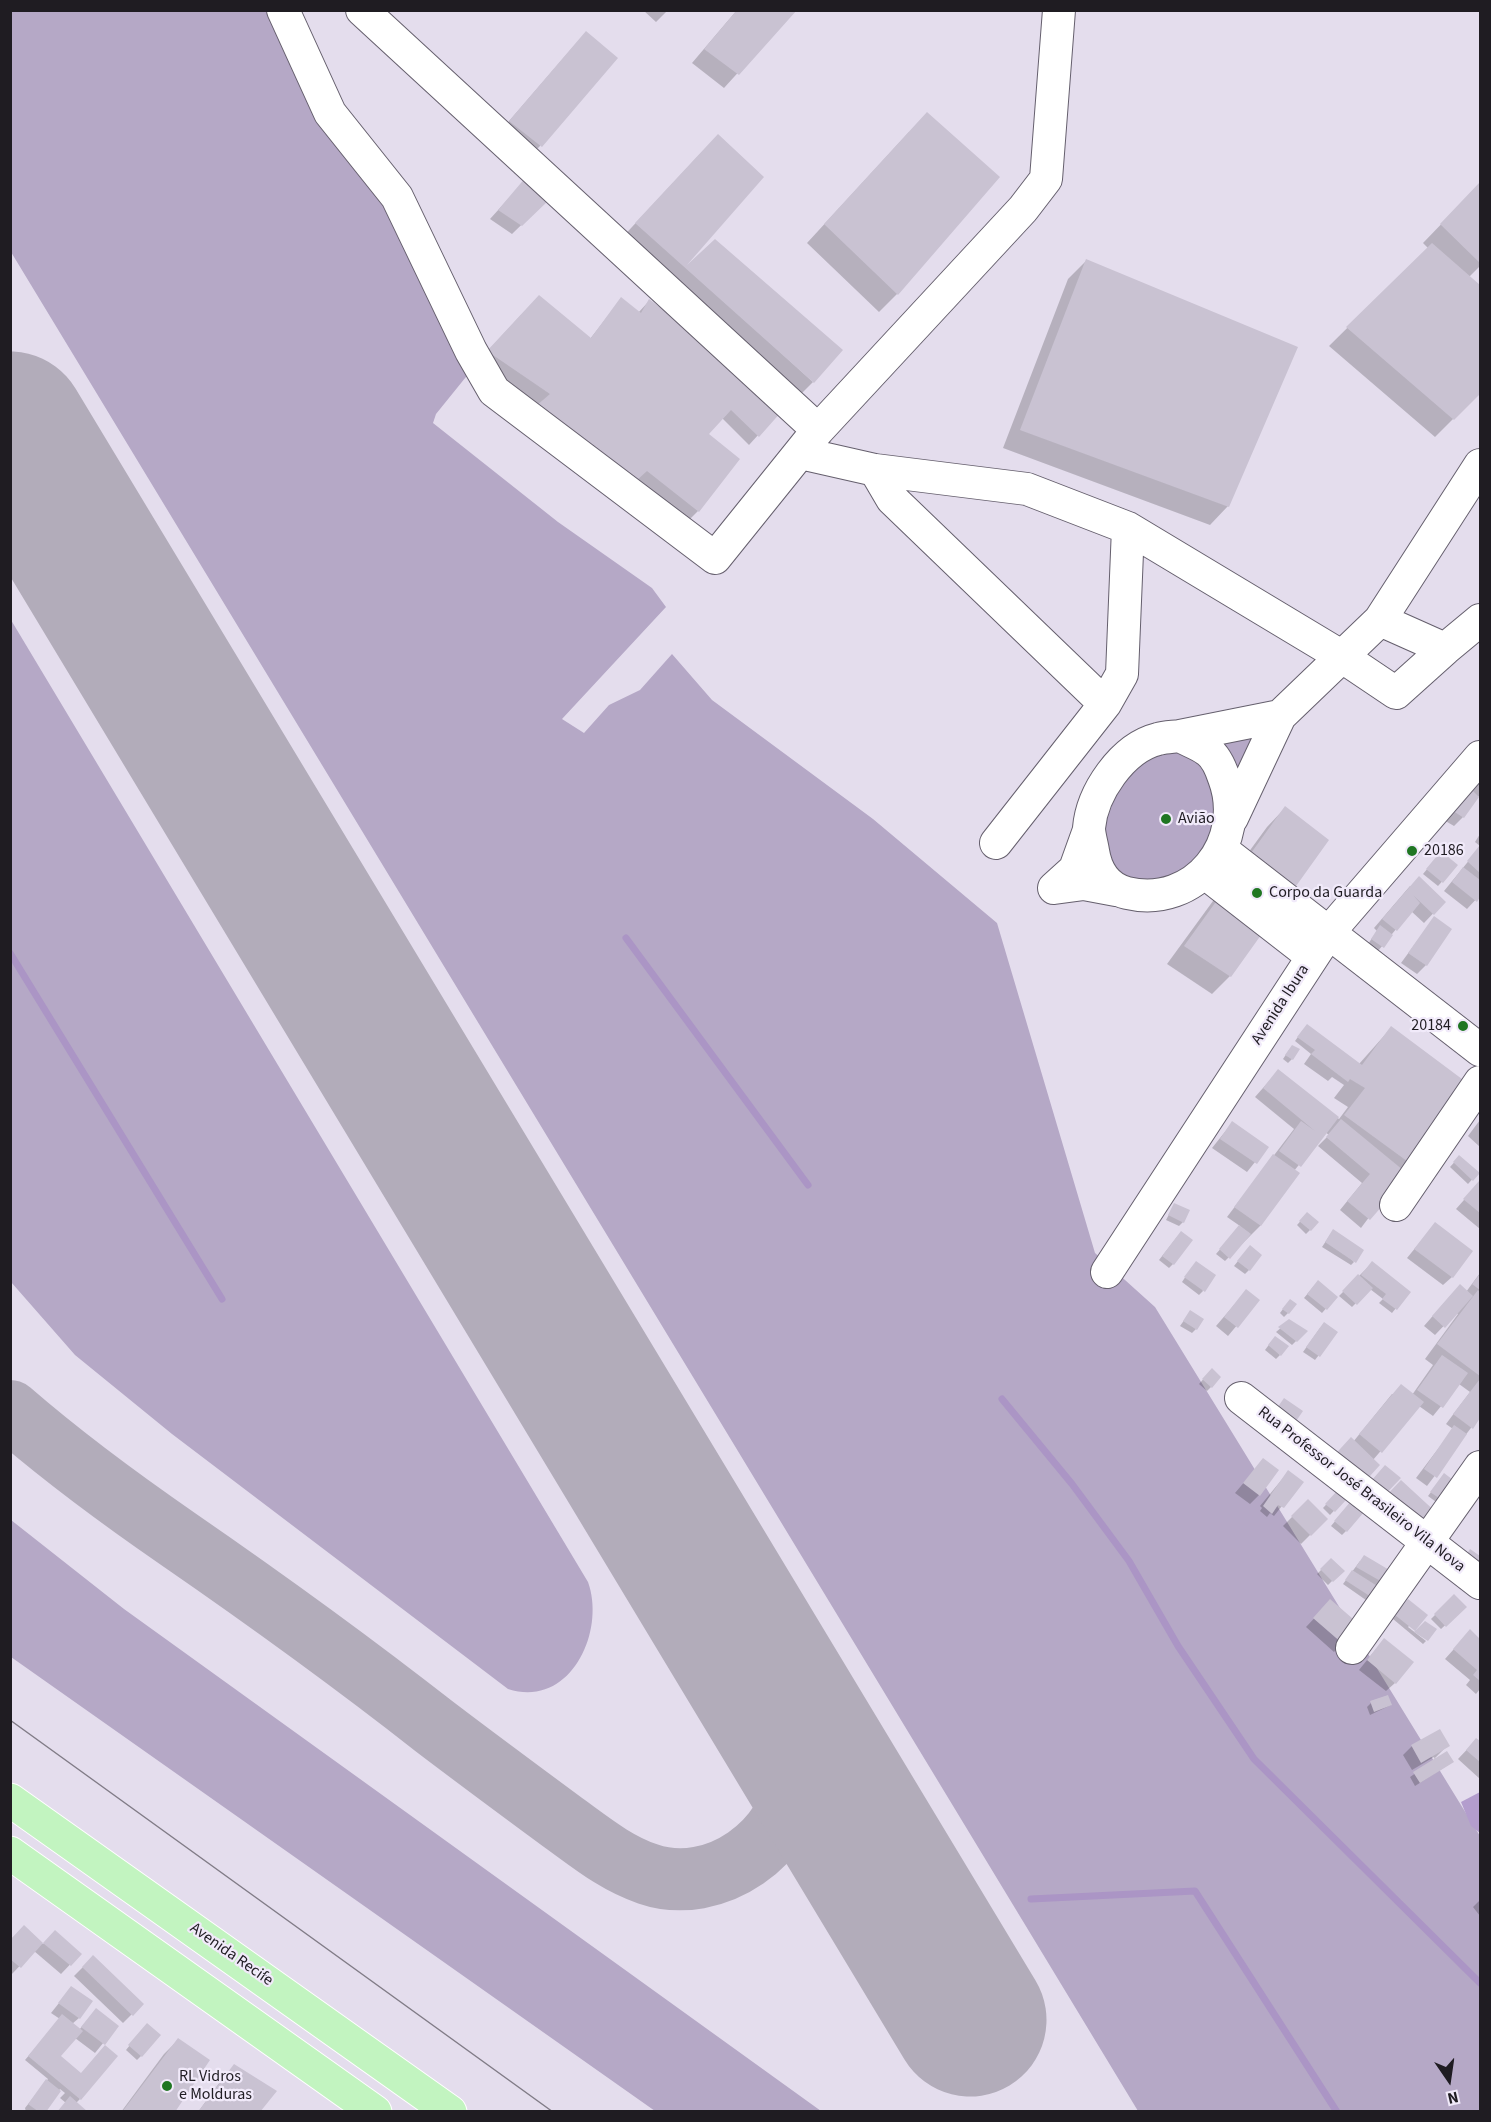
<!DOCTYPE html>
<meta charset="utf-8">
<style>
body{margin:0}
#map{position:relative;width:1491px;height:2122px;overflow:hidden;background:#e4dded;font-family:"Source Sans 3",sans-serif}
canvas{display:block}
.frame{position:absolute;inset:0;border:12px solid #1f1c22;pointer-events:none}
.north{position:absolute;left:1419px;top:2050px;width:60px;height:60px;-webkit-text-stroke:4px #f1eafa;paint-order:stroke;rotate:167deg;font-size:16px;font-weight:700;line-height:24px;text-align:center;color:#1f1c22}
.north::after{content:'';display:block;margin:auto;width:21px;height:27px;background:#1f1c22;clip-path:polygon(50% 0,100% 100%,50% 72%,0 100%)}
</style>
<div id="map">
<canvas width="1491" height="2122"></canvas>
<div class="frame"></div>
<div class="north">N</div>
</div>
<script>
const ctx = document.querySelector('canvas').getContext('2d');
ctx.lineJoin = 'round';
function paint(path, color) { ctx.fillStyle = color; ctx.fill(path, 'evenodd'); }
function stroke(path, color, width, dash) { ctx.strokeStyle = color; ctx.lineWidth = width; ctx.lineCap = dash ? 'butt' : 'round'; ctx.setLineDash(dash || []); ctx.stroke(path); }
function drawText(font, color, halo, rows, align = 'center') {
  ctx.font = font + ' "Source Sans 3",sans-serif'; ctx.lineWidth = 4.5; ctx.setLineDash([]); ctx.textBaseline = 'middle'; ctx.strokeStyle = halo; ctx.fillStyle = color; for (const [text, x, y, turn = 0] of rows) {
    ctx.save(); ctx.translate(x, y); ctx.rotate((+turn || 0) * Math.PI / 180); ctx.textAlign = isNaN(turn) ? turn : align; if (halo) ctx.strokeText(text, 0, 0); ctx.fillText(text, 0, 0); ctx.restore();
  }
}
paint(new Path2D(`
 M11,11H275L378,186L474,367L436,414L433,423L558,522L652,588L666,607L562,719L584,733L609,705L640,690L672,654L712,700L873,819L997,923L1095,1253L1155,1307L1480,1836V2111H1138L11,252Z
 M11,620L588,1582C606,1632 570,1709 508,1689L172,1434L75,1355L11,1282Z
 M1280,716L1182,887L1075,869L1130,754Z
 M11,1520L124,1609L821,2111H655L11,1657Z`), '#b5a8c6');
paint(new Path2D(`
 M1480,1792V1833L1471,1826L1461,1802Z`), '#b39dcd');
paint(new Path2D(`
 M643,10H668L656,22Z
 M737,10L794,11L724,88L692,63Z
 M573,47L540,146L527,159L497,135Z
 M909,132L897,294L879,312L807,243Z
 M700,154L685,265L813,382L795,400L618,242Z
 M1480,184V266L1469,277L1480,287V392L1435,437L1329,346L1428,248L1423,243Z
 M518,188L547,200L512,234L490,219Z
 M1086,261L1228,506L1210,525L1003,448L1068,279Z
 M621,299L638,313L649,301L780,411L749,445L722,418L707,434L698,511L680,529L471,369L521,315L590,339Z
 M1480,778V798L1478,796L1463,817L1454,826L1442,819Z
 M1285,808L1230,976L1212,994L1167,964L1267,827Z
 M1480,834V846L1475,842Z
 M1480,847V895L1467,909L1444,891Z
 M1437,857L1456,866L1438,886L1423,874Z
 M1410,886L1444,902L1424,923L1411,911L1378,951L1368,944L1377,931L1374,928Z
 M1434,918L1426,965L1417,974L1401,963Z
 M1391,1028L1468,1085L1361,1228L1340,1210L1362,1183L1318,1146L1329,1135L1325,1132L1294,1171L1298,1173L1260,1226L1225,1261L1216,1254L1240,1226L1227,1217L1294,1129L1255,1097L1278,1071L1339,1119L1348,1107L1334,1098L1344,1085L1332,1077L1328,1081L1304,1064L1311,1054L1295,1041L1303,1030L1359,1064Z
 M1289,1050L1292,1059L1288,1063L1283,1059Z
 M1480,1120V1147L1468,1136Z
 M1232,1123L1267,1147L1247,1172L1212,1148Z
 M1459,1157L1478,1173L1468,1184L1450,1167Z
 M1479,1183L1480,1184V1229L1456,1209Z
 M1174,1205L1183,1222L1179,1226L1166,1220Z
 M1307,1214L1310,1230L1306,1234L1297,1225Z
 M1435,1224L1452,1277L1443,1285L1407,1258Z
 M1330,1235L1354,1262L1351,1265L1322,1247Z
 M1177,1237L1173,1264L1169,1268L1159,1260Z
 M1246,1251L1249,1270L1245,1274L1234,1266Z
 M1192,1267L1203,1291L1199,1295L1182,1282Z
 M1368,1267L1409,1292L1392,1313L1379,1303L1383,1299L1370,1289L1352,1307L1339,1296Z
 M1480,1273V1416L1427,1486L1416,1478L1453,1429L1446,1424L1470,1392L1459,1384L1433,1416L1419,1406L1373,1460L1353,1442L1392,1394L1412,1395L1433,1365L1425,1359L1458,1314L1456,1313L1435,1335L1424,1326L1451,1295L1466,1292Z
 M1314,1286L1336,1297L1322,1313L1304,1298Z
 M1246,1291L1258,1300L1228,1336L1216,1326Z
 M1286,1305L1288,1313L1284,1317L1280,1313Z
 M1190,1312L1196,1329L1192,1333L1180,1326Z
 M1289,1321L1306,1331L1292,1345L1276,1332Z
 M1320,1328L1336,1333L1315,1360L1303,1352Z
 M1271,1342L1280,1355L1276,1359L1265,1350Z
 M1208,1374L1211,1387L1207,1391L1199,1384Z
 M1263,1460L1259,1495L1250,1504L1235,1493Z
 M1288,1472L1301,1482L1274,1516L1270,1513L1267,1517L1260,1511L1262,1508L1260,1506Z
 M1441,1479L1443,1507L1428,1496Z
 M1336,1494L1344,1500L1330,1515L1323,1508Z
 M1308,1501L1326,1519L1301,1544L1283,1526Z
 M1347,1507L1346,1531L1342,1535L1331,1526Z
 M1331,1560L1342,1571L1328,1585L1317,1574Z
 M1360,1561L1389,1572L1373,1605L1343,1584Z
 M1454,1596L1465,1607L1441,1629L1431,1619Z
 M1404,1605L1410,1625L1408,1627L1426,1641L1423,1644L1393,1619Z
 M1322,1610L1342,1643L1334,1652L1306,1627Z
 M1470,1631L1480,1641V1689L1476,1694L1466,1685L1470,1680L1445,1659Z
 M1376,1649L1395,1683L1386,1691L1359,1670Z
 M1371,1703L1391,1705L1370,1715L1367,1707Z
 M1476,1740L1480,1743V1779L1458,1759Z
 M1448,1745L1435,1758L1448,1765L1415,1786L1410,1777L1435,1760L1434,1757L1412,1770L1403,1755L1412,1746Z
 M1480,1900V1916L1473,1907Z
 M24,1927L43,1944L55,1932L80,1954L61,1974L34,1951L11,1975L10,1941Z
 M93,1957L142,2004L123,2023L74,1976Z
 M71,1988L79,2018L72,2024L79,2030L96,2010L117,2026L95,2053L75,2038L59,2057L80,2099L76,2103H66L60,2098L65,2093L60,2089L44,2112H26L25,2108L48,2079L25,2060L60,2019L51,2013Z
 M143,2029L141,2056L137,2060L126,2050Z
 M178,2040L173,2112H121L164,2054Z
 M234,2066L258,2112H198L225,2075Z`), '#0003');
stroke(new Path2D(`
 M626,938L808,1185
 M10,953L222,1299
 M1002,1399L1072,1484L1129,1561L1178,1646L1254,1759L1480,1983
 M1031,1899L1195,1891L1337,2112`), '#ab95c5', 7);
stroke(new Path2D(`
 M10,1411C63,1457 120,1499 178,1539C265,1599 352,1662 435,1727C477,1759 519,1790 561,1821C589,1841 615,1863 648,1874C715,1897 792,1842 797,1773C799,1747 786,1719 775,1696`), '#b2acba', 62);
stroke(new Path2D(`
 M10,428L970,2020`), '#b2acba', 153);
paint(new Path2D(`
 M737,10H797L739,75L704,49Z
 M586,31L618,58L542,147L509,121Z
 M927,112L1000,177L898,295L824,224Z
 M718,134L764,177L687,265L715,239L843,350L814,383L635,223Z
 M526,177L549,200L522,226L498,210Z
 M1480,182V263L1440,224Z
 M1432,243L1480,285V394L1454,420L1346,327Z
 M1086,259L1298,347L1229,507L1020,430Z
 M539,295L591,338L621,297L641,313L649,299L706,342L782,411L759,437L731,410L709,434L740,459L699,512L647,471L637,480L536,406L550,394L487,351Z
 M1469,787L1479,797L1464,818L1450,809Z
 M1285,806L1329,840L1231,977L1184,946Z
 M1480,845V873L1467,861Z
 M1441,851L1458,865L1443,883L1426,869Z
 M1463,867L1480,880V897L1477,902L1452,882Z
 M1419,876L1446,902L1434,915L1413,895L1420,903L1397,931L1382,919Z
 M1434,916L1452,929L1427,966L1408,953Z
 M1380,925L1393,935L1384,948L1371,939Z
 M1307,1024L1362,1065L1391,1026L1470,1085L1411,1164L1344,1115L1365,1088L1350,1079L1348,1082L1311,1054L1315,1050L1297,1037Z
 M1292,1045L1300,1049L1293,1060L1285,1055Z
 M1278,1069L1339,1117L1301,1167L1279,1151L1301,1121L1315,1131L1263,1088Z
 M1341,1119L1409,1175L1370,1220L1347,1201L1370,1174L1326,1137Z
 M1232,1121L1269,1147L1257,1164L1220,1139Z
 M1273,1154L1300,1173L1261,1226L1234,1207Z
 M1459,1155L1480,1173L1473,1181L1453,1162Z
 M1479,1181L1480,1182V1213L1463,1199Z
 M1174,1203L1190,1210L1184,1223L1168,1215Z
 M1307,1212L1319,1222L1311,1231L1299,1221Z
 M1435,1222L1473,1251L1453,1278L1414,1249Z
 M1239,1225L1251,1234L1230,1259L1219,1249Z
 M1333,1229L1364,1250L1356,1263L1325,1242Z
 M1181,1231L1193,1240L1174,1265L1162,1256Z
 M1250,1245L1262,1255L1250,1271L1237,1261Z
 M1196,1261L1216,1275L1205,1292L1184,1277Z
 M1372,1261L1411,1292L1397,1310L1382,1299L1386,1294L1361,1275Z
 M1358,1274L1373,1288L1357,1305L1342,1291Z
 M1480,1274V1290L1472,1284Z
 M1318,1280L1338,1297L1327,1310L1307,1294Z
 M1460,1284L1473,1296L1445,1328L1432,1316Z
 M1246,1289L1260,1300L1238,1328L1224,1317Z
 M1478,1290L1480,1293V1376L1437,1344Z
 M1290,1299L1297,1304L1289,1314L1282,1309Z
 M1190,1310L1204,1319L1197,1330L1183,1321Z
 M1289,1319L1308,1331L1297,1342L1278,1327Z
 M1324,1322L1338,1332L1320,1357L1306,1347Z
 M1275,1336L1289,1346L1281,1356L1268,1345Z
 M1442,1355L1468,1373L1443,1408L1417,1390Z
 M1212,1368L1221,1377L1212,1388L1202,1379Z
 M1480,1379V1418L1473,1429L1453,1414Z
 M1401,1384L1424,1402L1382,1453L1359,1434Z
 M1284,1398L1303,1411L1292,1427L1273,1414Z
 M1454,1425L1467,1434L1437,1478L1424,1469Z
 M1351,1437L1380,1465L1360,1487L1330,1460Z
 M1263,1458L1279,1470L1260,1496L1243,1483Z
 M1385,1465L1401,1478L1379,1501L1365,1488Z
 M1288,1470L1304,1482L1284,1508L1278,1505L1272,1514L1263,1506Z
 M1444,1473L1461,1486L1448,1504L1430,1492Z
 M1401,1480L1439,1515L1421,1534L1383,1499Z
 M1336,1492L1346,1500L1335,1512L1325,1504Z
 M1308,1499L1328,1519L1311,1536L1291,1516Z
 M1351,1501L1364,1512L1347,1532L1334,1521Z
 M1470,1549L1480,1556V1577L1461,1563Z
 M1364,1555L1391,1571L1384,1583L1356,1567Z
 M1331,1558L1345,1571L1333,1582L1320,1569Z
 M1352,1570L1385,1591L1379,1602L1345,1580Z
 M1454,1594L1467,1607L1446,1627L1434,1614Z
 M1330,1599L1360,1625L1343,1644L1313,1618Z
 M1408,1599L1428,1615L1415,1631L1395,1615Z
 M1425,1621L1437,1629L1428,1641L1414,1632Z
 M1470,1629L1480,1639V1681L1473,1675L1477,1670L1453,1649Z
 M1384,1638L1414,1662L1396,1684L1367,1660Z
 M1388,1695L1392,1705L1374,1712L1370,1701Z
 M1440,1729L1450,1746L1421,1763L1411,1745Z
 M1476,1738L1480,1741V1762L1466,1750Z
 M1447,1751L1454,1762L1420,1783L1413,1772Z
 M24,1925L43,1943L21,1968L10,1959V1940Z
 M55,1930L82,1954L71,1966L43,1943Z
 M93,1955L144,2004L133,2016L82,1967Z
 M71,1986L93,2001L80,2019L58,2003Z
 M96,2008L119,2026L105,2045L81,2027Z
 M62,2014L83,2031L61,2056L81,2073L105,2045L118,2056L81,2100L28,2056Z
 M147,2023L161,2035L142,2057L128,2045Z
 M178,2038L210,2060L175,2112H122Z
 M234,2064L277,2091L260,2112H198Z
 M46,2079L61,2091L46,2112H39L28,2104Z
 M70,2096L88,2112H57Z`), '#c9c2d2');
const minor = new Path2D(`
 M283,10L330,113L397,197L471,351L494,391L715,558L818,430L1023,209L1046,179L1059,10
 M362,10L818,430
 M800,453L875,470L1027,489L1128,528L1341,656L1396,693L1445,649L1380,620
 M875,470L892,499L1105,704
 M1445,649L1480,620
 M1280,716L1380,620L1480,465
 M1180,736C1189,741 1201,745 1208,751C1216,757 1221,769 1224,778C1248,842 1195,909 1127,893C1106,888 1096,870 1093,851C1092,844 1089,835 1089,828C1092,793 1122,748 1158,739C1165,737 1173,737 1180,736Z
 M1180,736L1280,716L1232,818
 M1089,830L1075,869L1054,888L1084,884L1116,890
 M996,843L1105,704L1122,674L1128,528
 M1222,850L1480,1050
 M1204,872L1312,956
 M1396,1205L1480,1082
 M1107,1272L1329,932L1480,757
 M1241,1398L1480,1583
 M1352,1648L1480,1467`);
const major = new Path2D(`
 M10,1800L450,2112
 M10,1853L375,2112`);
stroke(minor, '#655f6d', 34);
stroke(major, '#fff', 35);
stroke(minor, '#fff', 32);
stroke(major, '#c2f4c0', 33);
stroke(new Path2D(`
 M10,1720L553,2112`), '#817c87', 1.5);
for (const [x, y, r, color] of [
 [1166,819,6,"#1f7622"],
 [1412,851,6,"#1f7622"],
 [1257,893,6,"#1f7622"],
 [1463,1026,6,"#1f7622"],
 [167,2086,6,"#1f7622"]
]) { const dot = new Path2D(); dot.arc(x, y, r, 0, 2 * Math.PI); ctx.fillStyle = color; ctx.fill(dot); stroke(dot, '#f1eafa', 2); }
drawText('16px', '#1f1c22', '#f1eafa', [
 ["Avião",1178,819],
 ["20186",1424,851],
 ["Corpo da Guarda",1269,893],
 ["20184",1451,1026,"right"],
 ["RL Vidros",179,2077],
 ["e Molduras",179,2095]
], 'left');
drawText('16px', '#1f1c22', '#f1eafa', [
 ["Avenida Ibura",1281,1005,-57],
 ["Rua Professor José Brasileiro Vila Nova",1361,1490,38],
 ["Avenida Recife",231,1955,35]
]);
</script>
